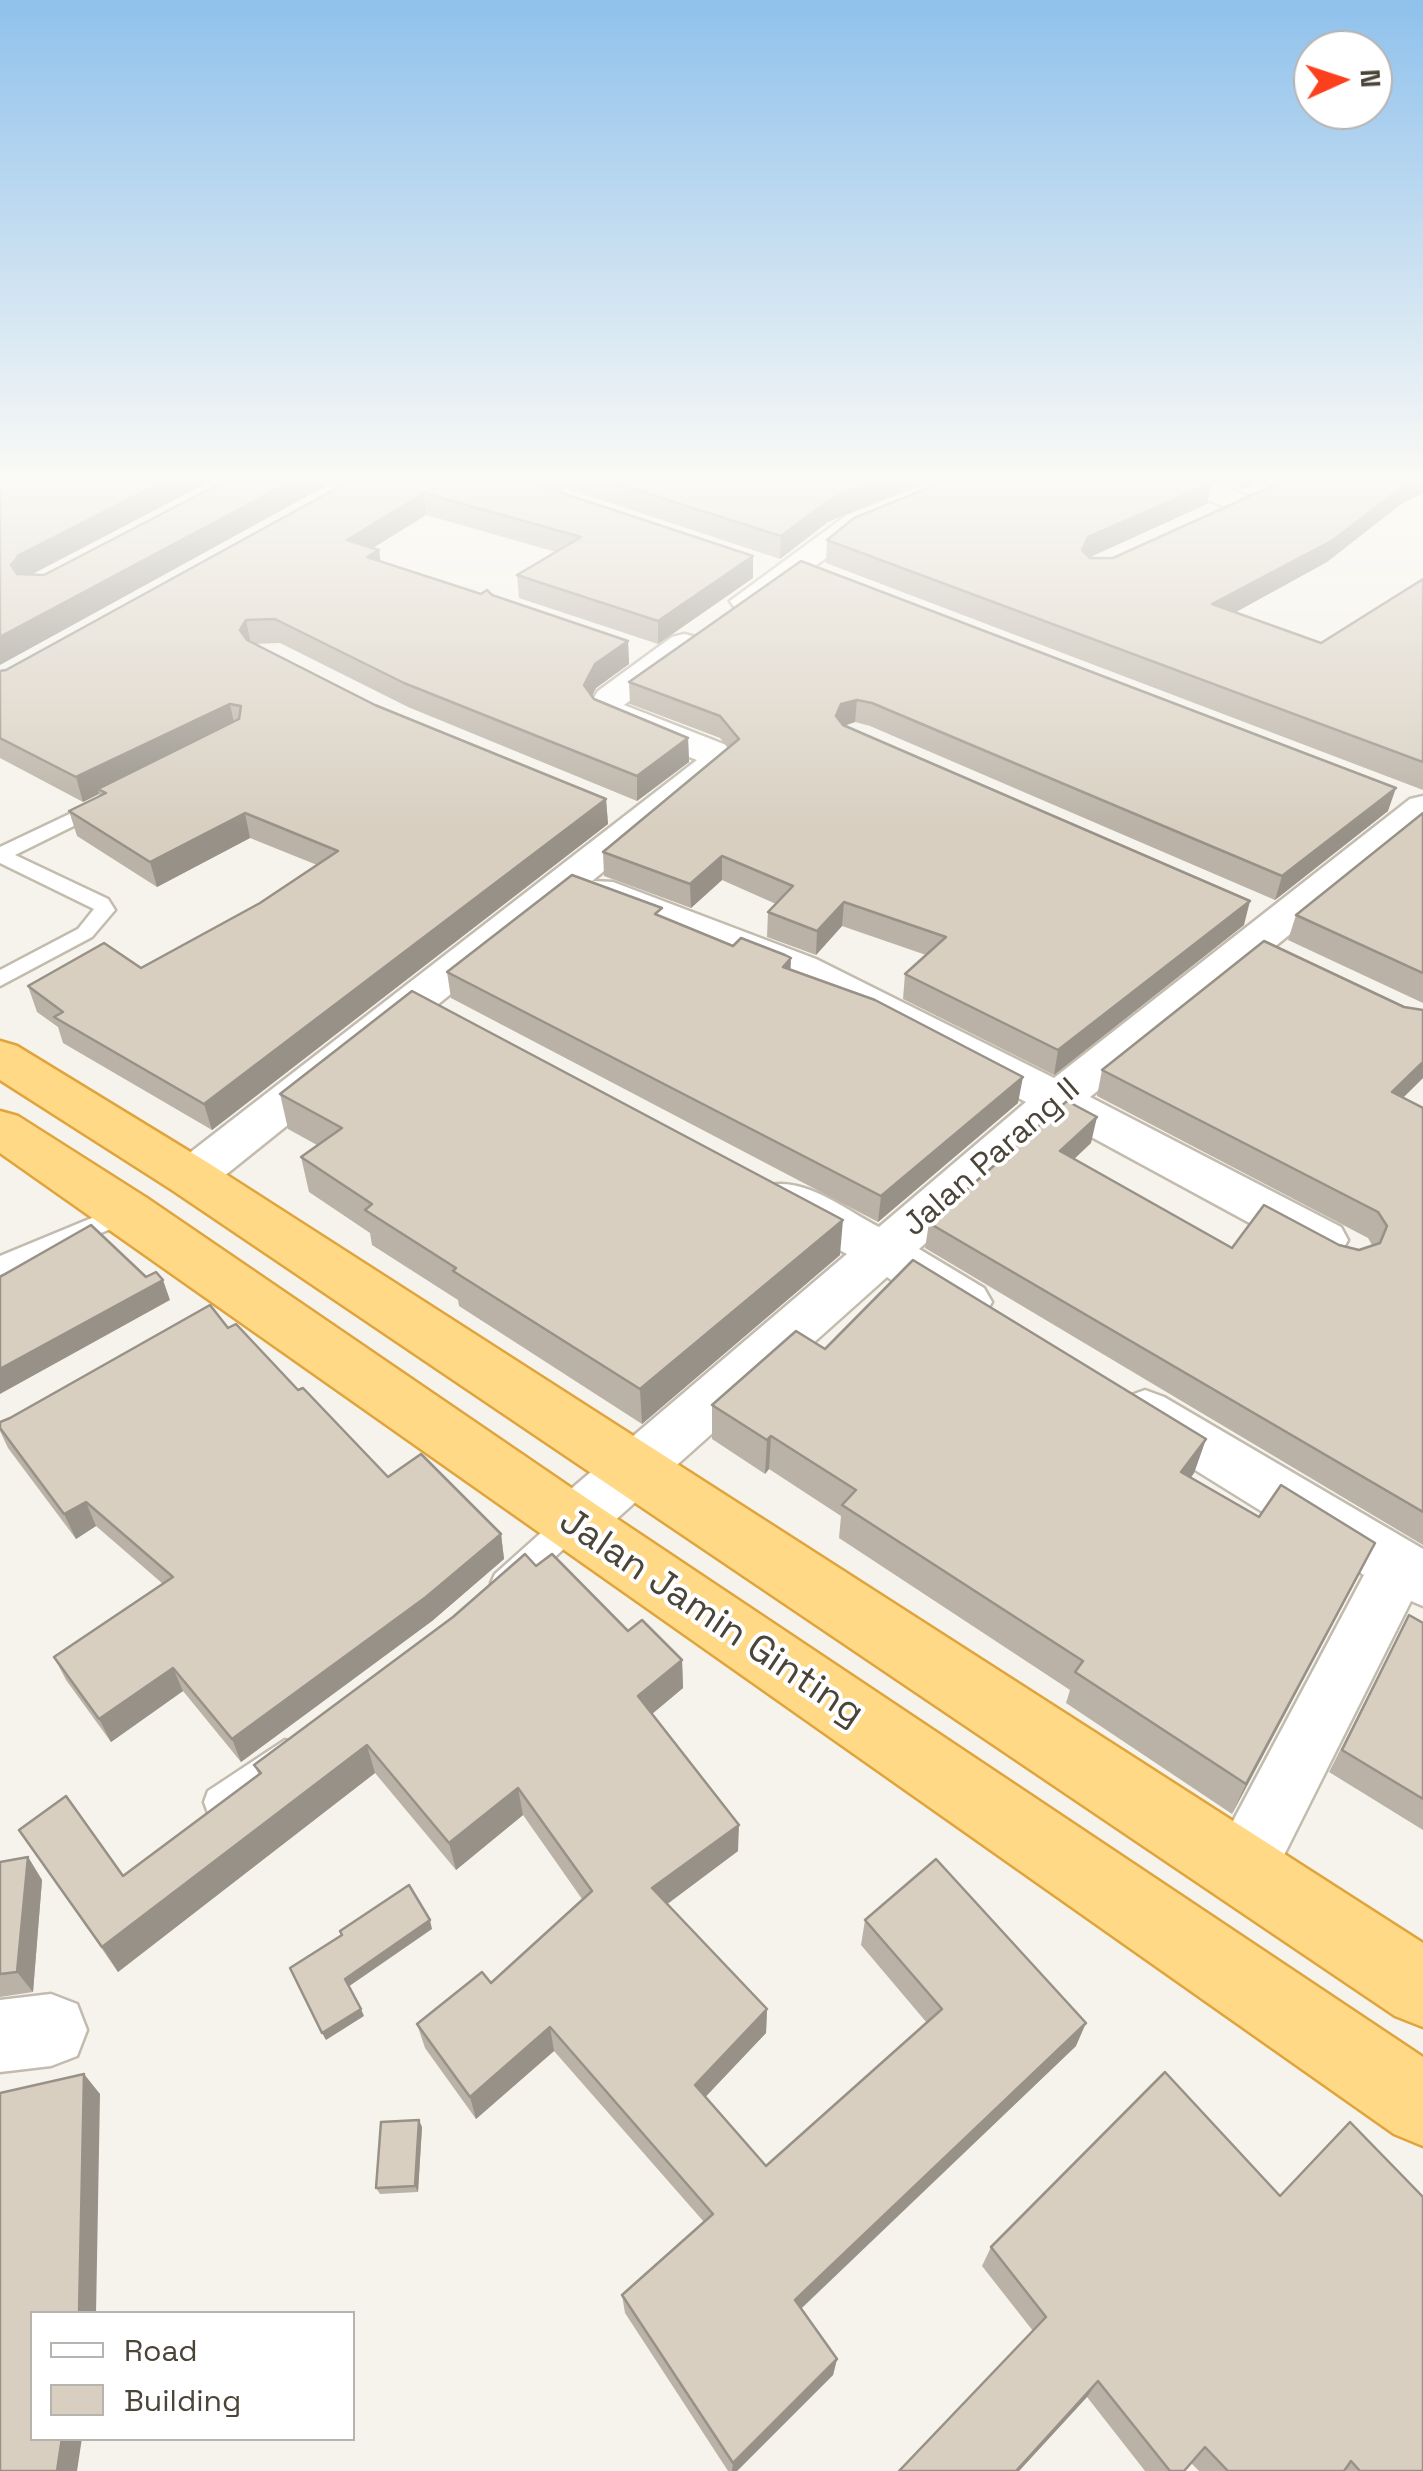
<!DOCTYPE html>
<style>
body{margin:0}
#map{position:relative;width:1423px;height:2471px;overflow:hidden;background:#f6f3ec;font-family:"Space Grotesk",sans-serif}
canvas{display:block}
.legend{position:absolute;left:30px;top:2311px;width:325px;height:130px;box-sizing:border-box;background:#fff;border:2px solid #b7b4b0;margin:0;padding:12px 18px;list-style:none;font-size:30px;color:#4b4439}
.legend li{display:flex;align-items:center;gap:20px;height:50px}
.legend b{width:50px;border:2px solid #b7b4b0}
.north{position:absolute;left:1293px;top:30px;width:100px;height:100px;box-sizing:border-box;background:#fff;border:2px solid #b7b4b0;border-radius:50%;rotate:87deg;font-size:28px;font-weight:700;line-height:40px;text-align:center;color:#4b4439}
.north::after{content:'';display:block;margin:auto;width:35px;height:45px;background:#fc3f1d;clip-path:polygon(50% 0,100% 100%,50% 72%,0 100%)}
</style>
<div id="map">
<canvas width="1423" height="2471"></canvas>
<ul class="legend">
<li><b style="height:12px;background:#fff"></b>Road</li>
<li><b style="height:28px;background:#d8cfc1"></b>Building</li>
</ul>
<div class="north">N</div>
</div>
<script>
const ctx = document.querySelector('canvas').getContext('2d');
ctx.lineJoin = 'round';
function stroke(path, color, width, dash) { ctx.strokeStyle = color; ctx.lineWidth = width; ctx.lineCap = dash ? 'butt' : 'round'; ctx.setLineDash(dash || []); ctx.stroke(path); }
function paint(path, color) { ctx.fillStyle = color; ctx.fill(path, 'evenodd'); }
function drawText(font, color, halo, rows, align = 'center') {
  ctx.font = font + ' "Space Grotesk",sans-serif'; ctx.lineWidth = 8; ctx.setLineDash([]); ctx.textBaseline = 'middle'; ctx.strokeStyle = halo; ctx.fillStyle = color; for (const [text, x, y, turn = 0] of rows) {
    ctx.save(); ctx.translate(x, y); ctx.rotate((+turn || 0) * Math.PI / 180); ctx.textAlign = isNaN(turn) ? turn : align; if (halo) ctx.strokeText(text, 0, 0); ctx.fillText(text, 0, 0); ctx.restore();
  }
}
const service = new Path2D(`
 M99,800L108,806L106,810L15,855L108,899L115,910L92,937L0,986V970L78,929L94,909L0,863V847Z
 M128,1203L140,1212L137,1218L0,1275V1256Z
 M572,1511L582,1514L587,1523L582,1532L517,1592L506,1596L495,1592L491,1583L495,1574L562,1514Z
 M285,1740L296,1744L301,1755L296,1766L232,1813L220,1818L208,1813L204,1802L208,1791Z`);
const minor = new Path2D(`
 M932,482H971L967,488L869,527L757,608H735L730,601L847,515Z
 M1169,482H1210L1254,498L1259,504L1254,510L1244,513L1173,488Z
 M684,634L696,637L701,644L696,651L624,705L726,745L735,762L592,881L613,882L816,959L1054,1078L1410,799L1423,796V826L1090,1097L1341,1227L1348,1240L1341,1253L1323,1258L1305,1253L1062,1121L919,1249L984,1288L992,1302L984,1316C948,1327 917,1296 887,1277L593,1540L572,1547L551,1540L543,1523L551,1506L847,1254L766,1210L759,1198L766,1186C803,1175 846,1210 879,1227L1026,1102L786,977L585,900L579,891L208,1189L191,1194L174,1189L167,1177L174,1165L697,760L601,723L588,707L598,691L672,637Z
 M1145,1390L1164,1397L1423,1549V1606L1411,1601L1265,1893L1241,1903L1217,1893L1207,1870L1364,1575L1126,1427L1118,1412L1126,1397Z
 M51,1994L77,2004L87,2030L77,2056L51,2066L0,2072V2000Z`);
const trunk = new Path2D(`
 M0,1041L17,1046L210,1164L1423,1943V2027L1395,2016L172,1190L0,1080Z
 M0,1111L18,1116L147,1198L595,1504L1423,2057V2146L1394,2134L0,1153Z`);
stroke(service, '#c2bbae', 5);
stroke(minor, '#c2bbae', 5);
stroke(trunk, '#e0a43c', 5);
paint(service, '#fff');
paint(minor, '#fff');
paint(trunk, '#ffd985');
paint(new Path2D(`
 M348,482H923L828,522L780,559L568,489L555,490L753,556V578L658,644L519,598L517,575L556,552L426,515L373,548L381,561L481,594L492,595L628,641L629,664L596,688L592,696L594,699L688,738L689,762L637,801L408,707L280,643L255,644L375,705L606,799L608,824L212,1130L63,1043L58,1027L37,1012L28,986L141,968L260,903L317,865L250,838L157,887L77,836L69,811L100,796L99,794L83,802L0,758V671L6,670Z
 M1221,482H1259L1242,489Z
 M1212,483L1207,504L1089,557L1113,558L1401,504L1327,562L1235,612L1321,643L1423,579V790L826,563L827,540Z
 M801,561L1388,811L1275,900L870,726L855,722L844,726L1244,925L1054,1075L903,999L905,974L926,955L842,926L816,955L767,937L768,912L776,904L722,880L691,908L604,876L603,852L728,748L720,738L630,704L629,682Z
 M1423,813V1003L1288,940L1296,915Z
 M662,917L791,969L1018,1103L878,1222L451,998L447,972Z
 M1404,1007L1423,1010V1078L1403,1098L1423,1108V1545L925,1248L929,1223L1091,1143L1074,1159L1232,1248L1339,1245L1359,1250L1372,1245L1368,1238L1097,1096L1102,1070Z
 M280,1094L840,1255L642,1424L459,1306L458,1300L372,1245L370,1233L309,1192L301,1157L317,1145L288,1129Z
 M228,1328L298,1390L388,1477L501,1534L504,1559L432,1621L241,1762L183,1691L111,1742L66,1680L54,1657L163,1584L96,1526L76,1539L8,1448L0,1431V1422Z
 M825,1349L1206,1439L1194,1473L1191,1478L1259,1517L1375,1543L1232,1814L1066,1703L1070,1690L839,1538L841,1516L769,1469L765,1474L712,1439V1405Z
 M536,1566L628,1631L682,1660L683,1688L652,1714L738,1851L667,1904L767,2009L766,2033L705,2097L766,2166L927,2023L861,1945L865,1920L1076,2046L801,2309L837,2359L833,2375L737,2471H728L625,2313L622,2295L704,2222L554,2051L476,2119L425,2048L417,2024L491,1983L582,1899L523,1815L456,1870L375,1773L118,1972L19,1830L123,1876L259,1775L254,1765Z
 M1409,1615L1423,1623V1830L1329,1772Z
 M28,1857L42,1880L33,1992L0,1997V1862Z
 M422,2127L418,2192L380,2194L376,2188Z
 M991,2247L1423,2471H1199L1191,2463L1184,2471H1145L1087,2397L1019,2471H899L1033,2331L982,2266Z`), '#bab2a6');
paint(new Path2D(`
 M162,482H209L25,578L18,588L11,565L19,555Z
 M290,482H333L0,665V637Z
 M872,482H923L828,522L780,559L781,536L829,500Z
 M1243,482H1259L1242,489Z
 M1409,482H1423V493L1401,504L1327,562L1207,628L1212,604Z
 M1212,483L1207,504L1084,560L1082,550L1088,537Z
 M424,493L426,515L350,562L347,540Z
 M379,550L382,573L367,557Z
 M753,556V578L658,644V621Z
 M246,620L251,644L240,630Z
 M628,641L629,664L596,688L585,709L584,685L595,664Z
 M857,700L855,722L840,727L836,716L841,704Z
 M230,704L235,728L98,789L99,794L83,802L76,777Z
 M688,738L689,762L637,801V776Z
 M1396,788L1388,811L1275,900L1282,876Z
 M606,799L608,824L212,1130L204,1104Z
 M245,813L250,838L157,887L150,862Z
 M722,856V880L691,908L690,884Z
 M1250,901L1244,925L1054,1075L1058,1050Z
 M844,902L842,926L816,955L817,931Z
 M791,958L790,984L783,967Z
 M1423,1062V1078L1382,1118L1392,1092Z
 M1023,1077L1018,1103L878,1222L881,1196Z
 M1097,1117L1091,1143L1055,1177L1060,1151Z
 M843,1220L840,1255L642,1424L640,1389Z
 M163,1280L170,1300L0,1394V1369Z
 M771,1436L769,1469L765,1474L767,1440Z
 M1206,1439L1194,1473L1170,1505L1181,1472Z
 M86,1502L96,1526L76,1539L64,1514Z
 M501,1534L504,1559L432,1621L241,1762L232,1739Z
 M1375,1543L1359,1575L1232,1814L1246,1784Z
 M682,1660L683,1688L640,1724L638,1696Z
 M173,1668L183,1691L111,1742L99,1719Z
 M367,1745L375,1773L118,1972L102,1947Z
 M518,1788L523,1815L456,1870L449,1843Z
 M739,1825L738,1851L654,1914L652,1888Z
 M28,1857L42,1880L33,1992L17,1972Z
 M430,1920L432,1929L348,1987L345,1979Z
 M361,2009L364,2016L326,2040L322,2033Z
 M767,2009L766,2033L695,2108V2085Z
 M1086,2023L1076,2046L792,2317L795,2300Z
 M550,2027L554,2051L476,2119L470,2097Z
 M84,2074L100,2094L96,2314H79Z
 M419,2120L422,2127L418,2192L415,2186Z
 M837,2359L833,2375L737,2471H732L733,2463Z
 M1098,2381L1087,2397L1019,2471H1016Z
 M62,2438H82L77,2471H57Z`), '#979187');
const building = new Path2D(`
 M0,482H162L19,555L11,565L17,574L44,575L223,482H290L0,637Z
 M348,482H540L544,487L753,556L658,621L517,575L581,537L424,493L347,540L379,550L367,557L481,594L487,590L492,595L628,641L595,664L584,685L594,699L688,738L637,776L404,683L275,619L246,620L240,630L247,640L375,705L606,799L204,1104L54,1017L63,1012L28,986L104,943L141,968L260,903L338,851L245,813L150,862L69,811L106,793L98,789L239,719L241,706L230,704L76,777L0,738V671L6,670Z
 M611,482H872L829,500L781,536Z
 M942,482L1212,483L1088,537L1082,550L1090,558H1113L1281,482H1409L1333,540L1212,604L1321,643L1423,579V762L827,540L854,518Z
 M801,561L1396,788L1282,876L872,703L857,700L841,704L836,716L843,725L1250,901L1058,1050L905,974L946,937L844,902L817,931L768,912L793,886L722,856L690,884L603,852L739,739L720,716L629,682Z
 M1423,813V973L1296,915Z
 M572,875L662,908L655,914L733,946L741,938L785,955L791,958L783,967L875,1000L1023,1077L881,1196L447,972Z
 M1264,941L1404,1007L1423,1010V1062L1392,1092L1423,1108V1512L929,1223L1067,1101L1097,1117L1060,1151L1232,1248L1264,1205L1339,1245L1359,1250L1380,1243L1387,1226L1378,1212L1102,1070Z
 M412,991L843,1220L640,1389L453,1271L456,1268L365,1210L372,1204L301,1157L342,1128L280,1094Z
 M91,1225L146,1277L156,1272L163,1280L0,1369V1277Z
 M913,1260L1206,1439L1181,1472L1259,1517L1281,1485L1375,1543L1246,1784L1075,1672L1083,1661L842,1505L856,1490L771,1436L767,1440L712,1405L796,1331L825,1349Z
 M210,1305L228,1328L236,1324L298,1390L303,1388L388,1477L421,1454L501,1534L426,1597L232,1739L173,1668L99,1719L54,1657L173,1577L86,1502L64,1514L0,1428V1422L10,1418Z
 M525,1554L536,1566L552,1554L628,1631L642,1620L682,1660L638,1696L739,1825L652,1888L767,2009L695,2085L766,2166L942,2009L865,1920L936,1859L1086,2023L795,2300L837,2359L733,2463L622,2295L713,2214L550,2027L470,2097L417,2024L482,1972L491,1983L592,1891L518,1788L449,1843L367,1745L102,1947L19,1830L66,1796L123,1876L261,1773L254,1765L453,1617Z
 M1409,1615L1423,1623V1799L1342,1750Z
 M28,1857L17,1972L0,1974V1862Z
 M409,1885L430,1920L345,1979L361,2009L322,2033L290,1968L342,1935L340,1931Z
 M1165,2072L1280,2196L1350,2122L1423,2197V2471H1360L1351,2461L1344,2471H1228L1205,2447L1184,2471H1170L1098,2381L1016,2471H899L1046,2317L991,2247Z
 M84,2074L79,2314H32V2438H62L57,2471H0V2093Z
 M419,2120L415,2186L376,2188L381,2122Z`);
paint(building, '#d8cfc1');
stroke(building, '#979187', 2.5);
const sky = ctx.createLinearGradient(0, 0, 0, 828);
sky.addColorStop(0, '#8fc1ec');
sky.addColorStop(0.58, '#fbfaf6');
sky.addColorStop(1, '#fbfaf600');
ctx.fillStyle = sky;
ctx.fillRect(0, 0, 1423, 828);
drawText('32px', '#4b4439', '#fff', [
 ["Jalan Parang II",992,1158,-41]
]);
drawText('38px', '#4b4439', '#fff', [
 ["Jalan Jamin Ginting",711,1618,34]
]);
</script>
